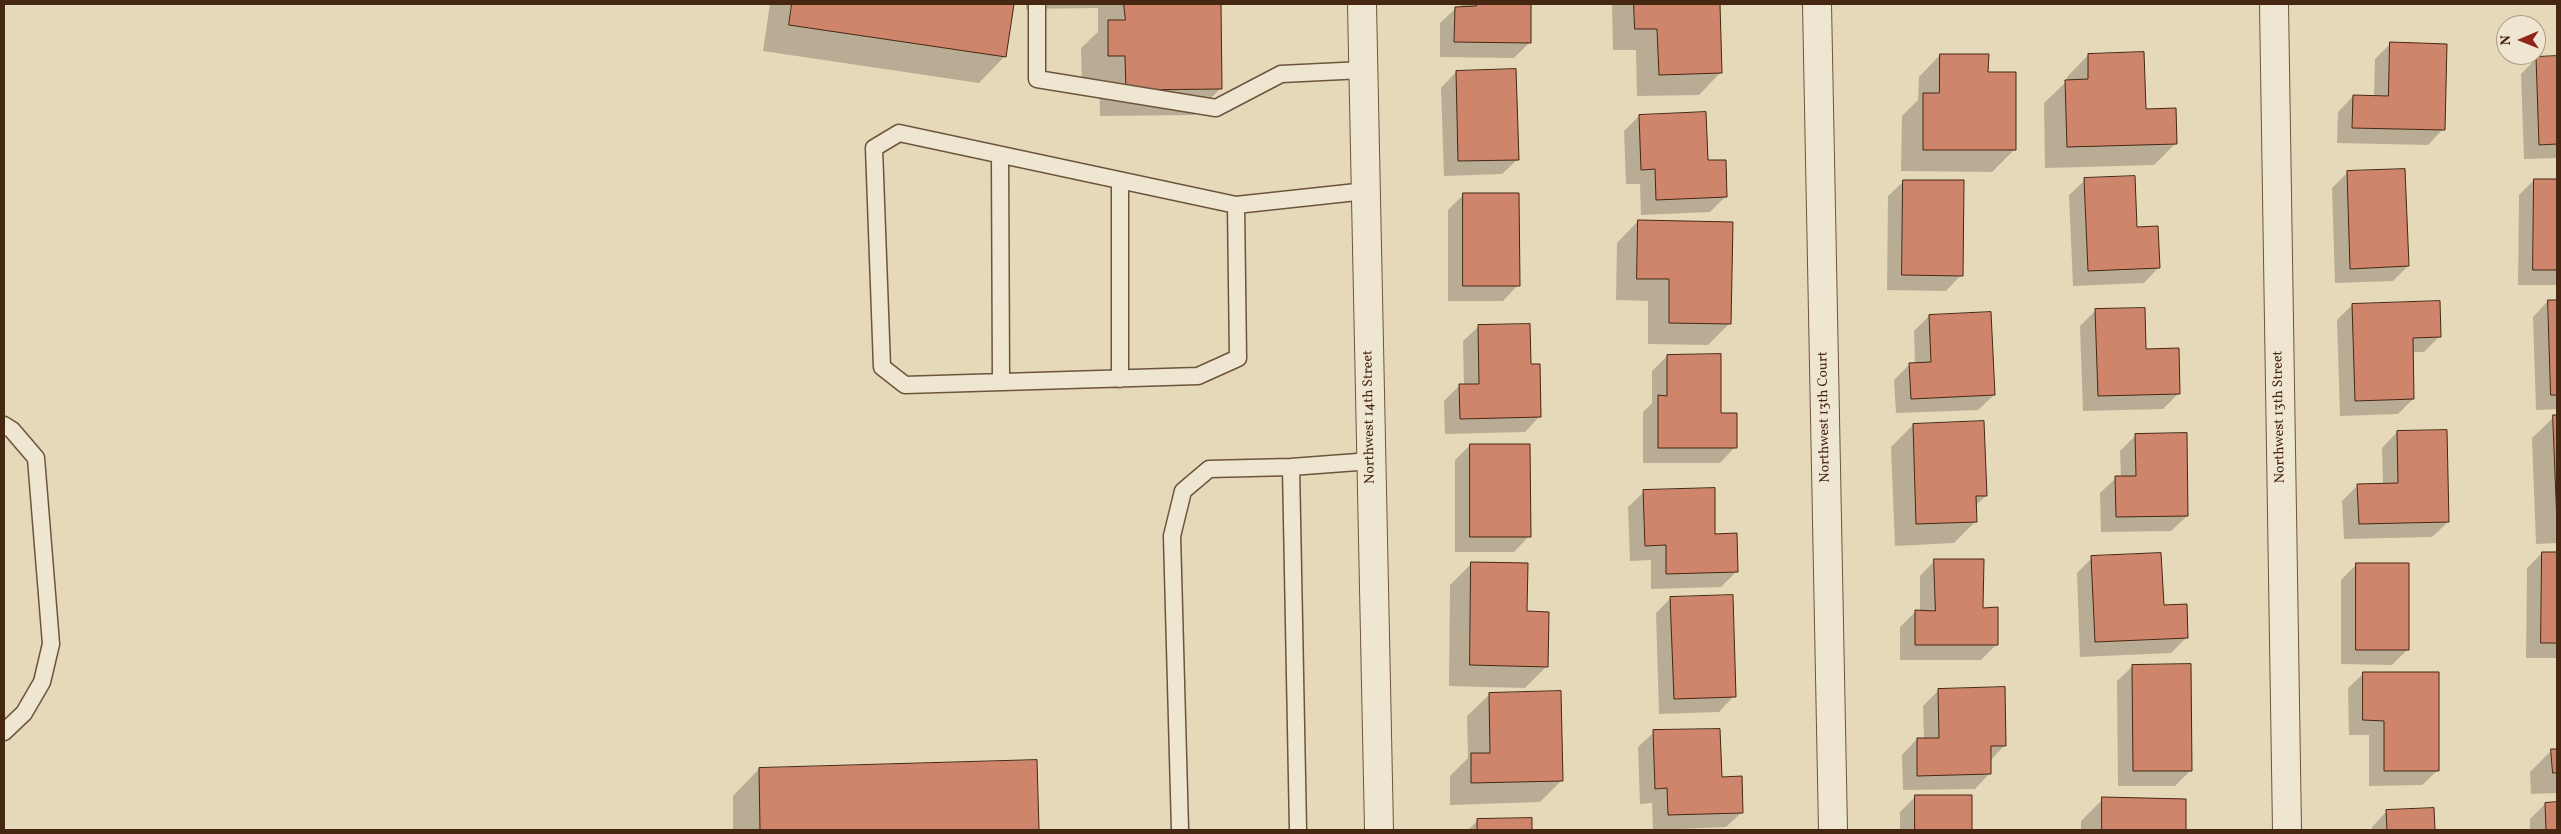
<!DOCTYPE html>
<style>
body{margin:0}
#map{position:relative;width:2561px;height:834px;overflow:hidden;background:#e6d9b9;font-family:Vollkorn,serif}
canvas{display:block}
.frame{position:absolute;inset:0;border:5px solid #452712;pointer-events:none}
.north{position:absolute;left:2496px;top:15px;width:50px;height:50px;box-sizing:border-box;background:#efe6d2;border:1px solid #ab9a85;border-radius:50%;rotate:269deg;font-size:14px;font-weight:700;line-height:20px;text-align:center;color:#452712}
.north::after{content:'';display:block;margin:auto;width:18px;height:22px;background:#8f2418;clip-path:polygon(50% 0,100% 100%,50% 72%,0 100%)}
</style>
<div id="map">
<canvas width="2561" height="834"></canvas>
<div class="frame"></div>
<div class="north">N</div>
</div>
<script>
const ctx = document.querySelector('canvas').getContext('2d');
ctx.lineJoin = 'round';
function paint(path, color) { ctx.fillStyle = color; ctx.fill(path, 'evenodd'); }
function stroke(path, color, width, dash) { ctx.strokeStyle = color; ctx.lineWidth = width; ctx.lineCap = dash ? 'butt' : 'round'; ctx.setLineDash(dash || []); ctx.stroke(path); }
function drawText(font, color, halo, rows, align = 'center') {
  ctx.font = font + ' Vollkorn,serif'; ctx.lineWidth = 4; ctx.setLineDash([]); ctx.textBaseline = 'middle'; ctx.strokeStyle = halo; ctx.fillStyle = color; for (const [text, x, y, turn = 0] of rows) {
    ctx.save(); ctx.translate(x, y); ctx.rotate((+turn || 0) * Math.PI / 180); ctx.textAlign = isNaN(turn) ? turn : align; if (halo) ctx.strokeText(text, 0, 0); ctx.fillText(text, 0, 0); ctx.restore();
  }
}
paint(new Path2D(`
 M770,4H1013L1005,56L979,83L763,51Z
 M1026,4H1219L1220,89L1194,115L1100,116L1099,82H1082L1081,48L1098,32V8L1026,9Z
 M1461,4H1530V42L1514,58L1440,57V23L1456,8H1461Z
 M1612,4H1719L1720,73L1699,95L1637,96L1636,50H1613Z
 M2390,44L2443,129L2428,145L2337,143L2338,112L2353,96L2374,97L2375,59Z
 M1940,55L1987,74L2014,150L1992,172L1901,171L1902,116L1918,100L1919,77Z
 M2088,55L2176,143L2154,165L2045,168L2044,103L2067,81V77Z
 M2557,57V158L2524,159L2521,74L2537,58Z
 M1456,72L1518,159L1502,174L1444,176L1441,88Z
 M1639,116L1707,162L1726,196L1710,212L1641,215L1640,184H1626L1624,131Z
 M2347,173L2408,266L2393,281L2335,283L2332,188Z
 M2085,180L2136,228L2159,267L2144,283L2073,286L2069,195Z
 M2534,180H2557V285H2518L2519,195Z
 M1904,181L1961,275L1946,291L1887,290L1888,196Z
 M1463,195L1518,285L1503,301H1448V210Z
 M1638,221L1730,323L1708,345L1648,344V301L1616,300L1617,243Z
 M2548,301H2557V409L2536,410L2533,317Z
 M2352,305L2440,336L2424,352H2412L2413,399L2398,414L2340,416L2337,320Z
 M2095,311L2179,393L2163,409L2083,411L2080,326Z
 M1929,316L1994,395L1978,410L1896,413L1894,380L1910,364H1915L1914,331Z
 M1479,326L1530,365L1540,416L1525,432L1445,434L1444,401L1460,385H1464L1463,341Z
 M1667,356L1735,447L1720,463H1643V412L1652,403V371Z
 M2554,417H2557V543L2536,544L2532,438Z
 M1913,425L1986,496L1975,506L1976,521L1954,543L1895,546L1891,447Z
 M2397,432L2448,522L2432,537L2344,539L2342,501L2358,485L2383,484L2382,448Z
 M2136,435L2187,516L2171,531L2101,532L2100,493L2116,478H2121L2120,451Z
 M1470,445L1529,536L1514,552H1455V460Z
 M1644,492L1714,535L1737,571L1721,587L1651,589V560L1630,561L1628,507Z
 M2542,553H2557V658H2526L2527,568Z
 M2092,558L2162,606L2187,637L2171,653L2080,657L2077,573Z
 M1935,560L1982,609L1996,645L1981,660H1900V627L1915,612H1920V576Z
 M1472,563L1525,613L1547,666L1525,688L1449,686L1450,585Z
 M2357,564L2408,649L2392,665L2341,664V580Z
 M1671,598L1734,696L1719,712L1659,714L1656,613Z
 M2133,666L2191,770L2175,786H2118L2117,681Z
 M2364,673L2438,770L2422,785L2369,786V735H2349L2348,688Z
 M2557,687V719L2556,689Z
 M1939,690L2005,745L1990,761V773L1975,789L1903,790L1902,755L1917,739H1924L1923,706Z
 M1489,695L1562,780L1540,802L1450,805V776L1468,758L1467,716Z
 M1654,732L1720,779L1742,812L1726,827L1653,830L1652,803L1640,804L1638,747Z
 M2552,750H2557V793L2531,794L2530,772Z
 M1036,762L1037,830H733V796L759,769Z
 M1971,796V830H1900V812L1915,797Z
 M2103,799L2185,800V830H2081V821Z
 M2557,803V830H2530V819L2545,804Z
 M2433,809V830H2372V827L2387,811Z
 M1530,819V830H1468L1478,820Z`), '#0003');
const building = new Path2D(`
 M792,4H1014L1006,57L789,25Z
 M1124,4H1221L1222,89L1126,90L1125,56H1108V20H1125Z
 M1476,4H1531V43L1454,42L1455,7L1476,6Z
 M1634,4H1720L1722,73L1659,75L1657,29H1635Z
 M2390,42L2447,44L2445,130L2352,128L2353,95L2388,96Z
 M2144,52L2146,109L2176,108L2177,144L2067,147L2065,80L2088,79V54Z
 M1940,54H1989L1988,72H2016V150H1923V93H1939Z
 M2557,56V144L2539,145L2536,57Z
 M1516,69L1519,160L1458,161L1456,71Z
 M1706,112L1708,160H1726L1727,197L1656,200L1655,169L1641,170L1639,115Z
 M2405,169L2409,266L2350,269L2347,171Z
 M2135,176L2137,227L2158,226L2160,268L2088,271L2084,178Z
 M2534,179H2557V270H2533Z
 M1903,180H1964L1963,276L1902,275Z
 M1463,193H1519L1520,286H1463Z
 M1638,220L1733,222L1731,324L1669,323V279H1637Z
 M2548,300H2557V395H2551Z
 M2440,301L2441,337L2413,338L2414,399L2355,401L2352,304Z
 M2145,308L2146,349L2179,348L2180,394L2098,396L2095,309Z
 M1991,312L1995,395L1911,399L1909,363L1931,362L1929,315Z
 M1530,324L1531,364H1540L1541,417L1460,419L1459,384H1479L1478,325Z
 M1721,354V413H1737V448H1658V395L1667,396V355Z
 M2553,415H2557V523Z
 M1984,421L1987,496H1976L1977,522L1916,524L1913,424Z
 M2447,430L2449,522L2359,524L2357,484L2398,483L2397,431Z
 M2187,433L2188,516L2116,517L2115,476H2136L2135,434Z
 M1470,444H1530L1531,537H1470Z
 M1715,488V534L1737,533L1738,572L1666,574V545L1645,546L1643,490Z
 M2542,552H2557V643H2541Z
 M2161,553L2164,605L2187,604L2188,638L2095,642L2091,556Z
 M1934,559H1984L1983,608L1998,607V645H1915V610L1935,611Z
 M1471,562L1528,563L1527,611L1549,612L1548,667L1470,665Z
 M2356,563H2409V650H2356Z
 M1733,595L1736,697L1674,699L1670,597Z
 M2191,664L2192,771H2133L2132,665Z
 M2363,672H2439V771H2384V721L2363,720Z
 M2005,687L2006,746H1991V774L1917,776V738H1939L1938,689Z
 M1561,691L1563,781L1471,783V753H1490L1489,693Z
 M1720,729L1722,777L1742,776L1743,813L1668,815L1667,788L1655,789L1653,730Z
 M2551,749H2557V773H2553Z
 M1037,760L1039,830H760L759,768Z
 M1915,795H1972V830H1915Z
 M2102,797L2186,799V830H2102Z
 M2557,802V830H2546L2545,803Z
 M2434,808L2435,830H2387L2386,810Z
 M1532,818V830H1477V819Z`);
paint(building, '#cf856b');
stroke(building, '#452712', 1);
const lane = new Path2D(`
 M1037,4V79L1216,108L1281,74L1363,70
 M1000,155L1001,382
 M1120,181V379
 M1236,205L1238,358L1198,376L905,385L882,367L874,148L899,133L1236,205L1366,191
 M4,425L12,430L36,458L51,644L42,682L24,713L4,732
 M1291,467L1371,461
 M1180,830L1172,536L1183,491L1209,469L1291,467L1298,830`);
const street = new Path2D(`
 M1362,4L1379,830
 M1817,4L1833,830
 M2274,4L2287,830`);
stroke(lane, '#6d543c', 19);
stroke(street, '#6d543c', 30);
stroke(lane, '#efe6d2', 16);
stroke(street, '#efe6d2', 28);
drawText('14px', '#452712', '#efe6d2', [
 ["Northwest 14th Street",1370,417,-91],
 ["Northwest 13th Court",1825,417,-91],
 ["Northwest 13th Street",2280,417,-91]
]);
</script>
